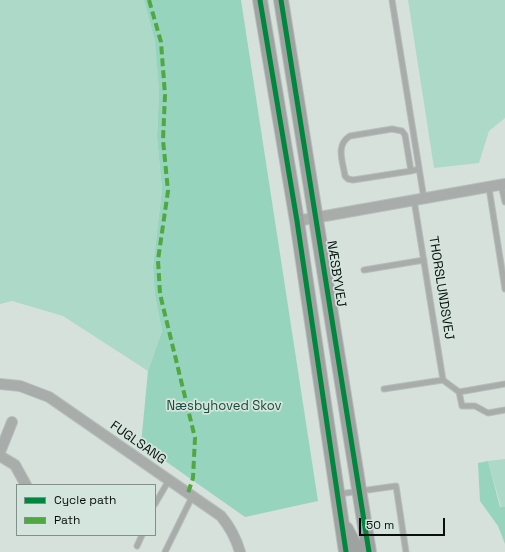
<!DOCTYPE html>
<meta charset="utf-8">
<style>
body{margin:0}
#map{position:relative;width:505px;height:552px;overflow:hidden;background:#d7e1dc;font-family:"Space Grotesk",sans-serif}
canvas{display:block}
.legend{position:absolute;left:16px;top:484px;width:140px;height:52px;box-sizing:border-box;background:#d3e5dd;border:1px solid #828f8a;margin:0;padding:5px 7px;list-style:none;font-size:12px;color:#090f0d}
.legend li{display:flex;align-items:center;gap:8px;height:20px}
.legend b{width:20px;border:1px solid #828f8a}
.scale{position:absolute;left:359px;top:518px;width:86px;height:18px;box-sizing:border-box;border:2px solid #090f0d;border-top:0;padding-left:5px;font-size:12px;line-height:14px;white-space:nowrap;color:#090f0d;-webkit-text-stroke:3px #d3e5dd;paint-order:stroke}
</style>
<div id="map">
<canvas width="505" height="552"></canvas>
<ul class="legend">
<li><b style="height:5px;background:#00873e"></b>Cycle path</li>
<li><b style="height:5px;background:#50a841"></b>Path</li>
</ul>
<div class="scale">50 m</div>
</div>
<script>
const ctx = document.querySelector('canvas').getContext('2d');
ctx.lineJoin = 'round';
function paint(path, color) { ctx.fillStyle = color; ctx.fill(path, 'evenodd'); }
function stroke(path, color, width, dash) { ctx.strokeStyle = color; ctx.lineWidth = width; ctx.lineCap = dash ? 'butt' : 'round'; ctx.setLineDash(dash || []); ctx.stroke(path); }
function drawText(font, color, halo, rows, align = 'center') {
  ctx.font = font + ' "Space Grotesk",sans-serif'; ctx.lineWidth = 3.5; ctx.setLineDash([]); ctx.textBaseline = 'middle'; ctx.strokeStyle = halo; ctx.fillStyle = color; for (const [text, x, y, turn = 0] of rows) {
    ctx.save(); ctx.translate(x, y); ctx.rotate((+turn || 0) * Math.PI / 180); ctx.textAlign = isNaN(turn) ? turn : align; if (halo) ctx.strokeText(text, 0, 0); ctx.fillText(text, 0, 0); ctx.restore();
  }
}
paint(new Path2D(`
 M0,0H144L156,40L159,91L157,137L162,189L153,267L155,296L162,331L148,371L63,316L12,301L0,304Z
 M408,0H505V118L489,131L479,163L434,168Z
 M505,459V507H501L488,461Z`), '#add9c8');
paint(new Path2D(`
 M144,0H241L318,501L245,517L141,444L148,371L162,331L155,296L153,267L162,189L157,137L159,91L155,40Z
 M488,461L500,507H505V544L498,526L480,501L478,463Z`), '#96d4be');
const lane = new Path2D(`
 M392,0L424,199
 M411,171L405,135L402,131L392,129L350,136C335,145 343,162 345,176L348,179L353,180L411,171L419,169
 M501,185L505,202
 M489,188L505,289
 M414,200L443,380
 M364,270L424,260
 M384,389L443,380L459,392L505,384
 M459,392L462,406H475L488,413L505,410
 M339,494L396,486L406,552
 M155,504L169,480
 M137,546L142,535
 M165,552L192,497`);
const street = new Path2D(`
 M297,221L505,184
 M0,384L20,386L49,397L221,516C230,527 236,538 240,552
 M0,452L12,422
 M0,456L15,465L26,485`);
const secondary = new Path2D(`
 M260,0L297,221L346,552
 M281,0L369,552
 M346,529L358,552`);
stroke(lane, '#b7bfbb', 7);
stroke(street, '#b7bfbb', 12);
stroke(secondary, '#b7bfbb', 16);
stroke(lane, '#a8acab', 5);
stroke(street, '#a8acab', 10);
stroke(secondary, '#9ea2a0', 14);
stroke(new Path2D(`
 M149,0L161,42L165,95L163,140L168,191L158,260L160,294L195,438L193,478L188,493`), '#50a841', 4, [8, 4]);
stroke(new Path2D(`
 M260,0L297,221L346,552
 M281,0L369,552`), '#00873e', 5);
drawText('13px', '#090f0d', '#d3e5dd', [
 ["NÆSBYVEJ",336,274,81],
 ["THORSLUNDSVEJ",441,288,81],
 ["FUGLSANG",138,443,35]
]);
drawText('13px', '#1c493a', '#d3e5dd', [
 ["Næsbyhoved Skov",224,406]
]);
</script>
